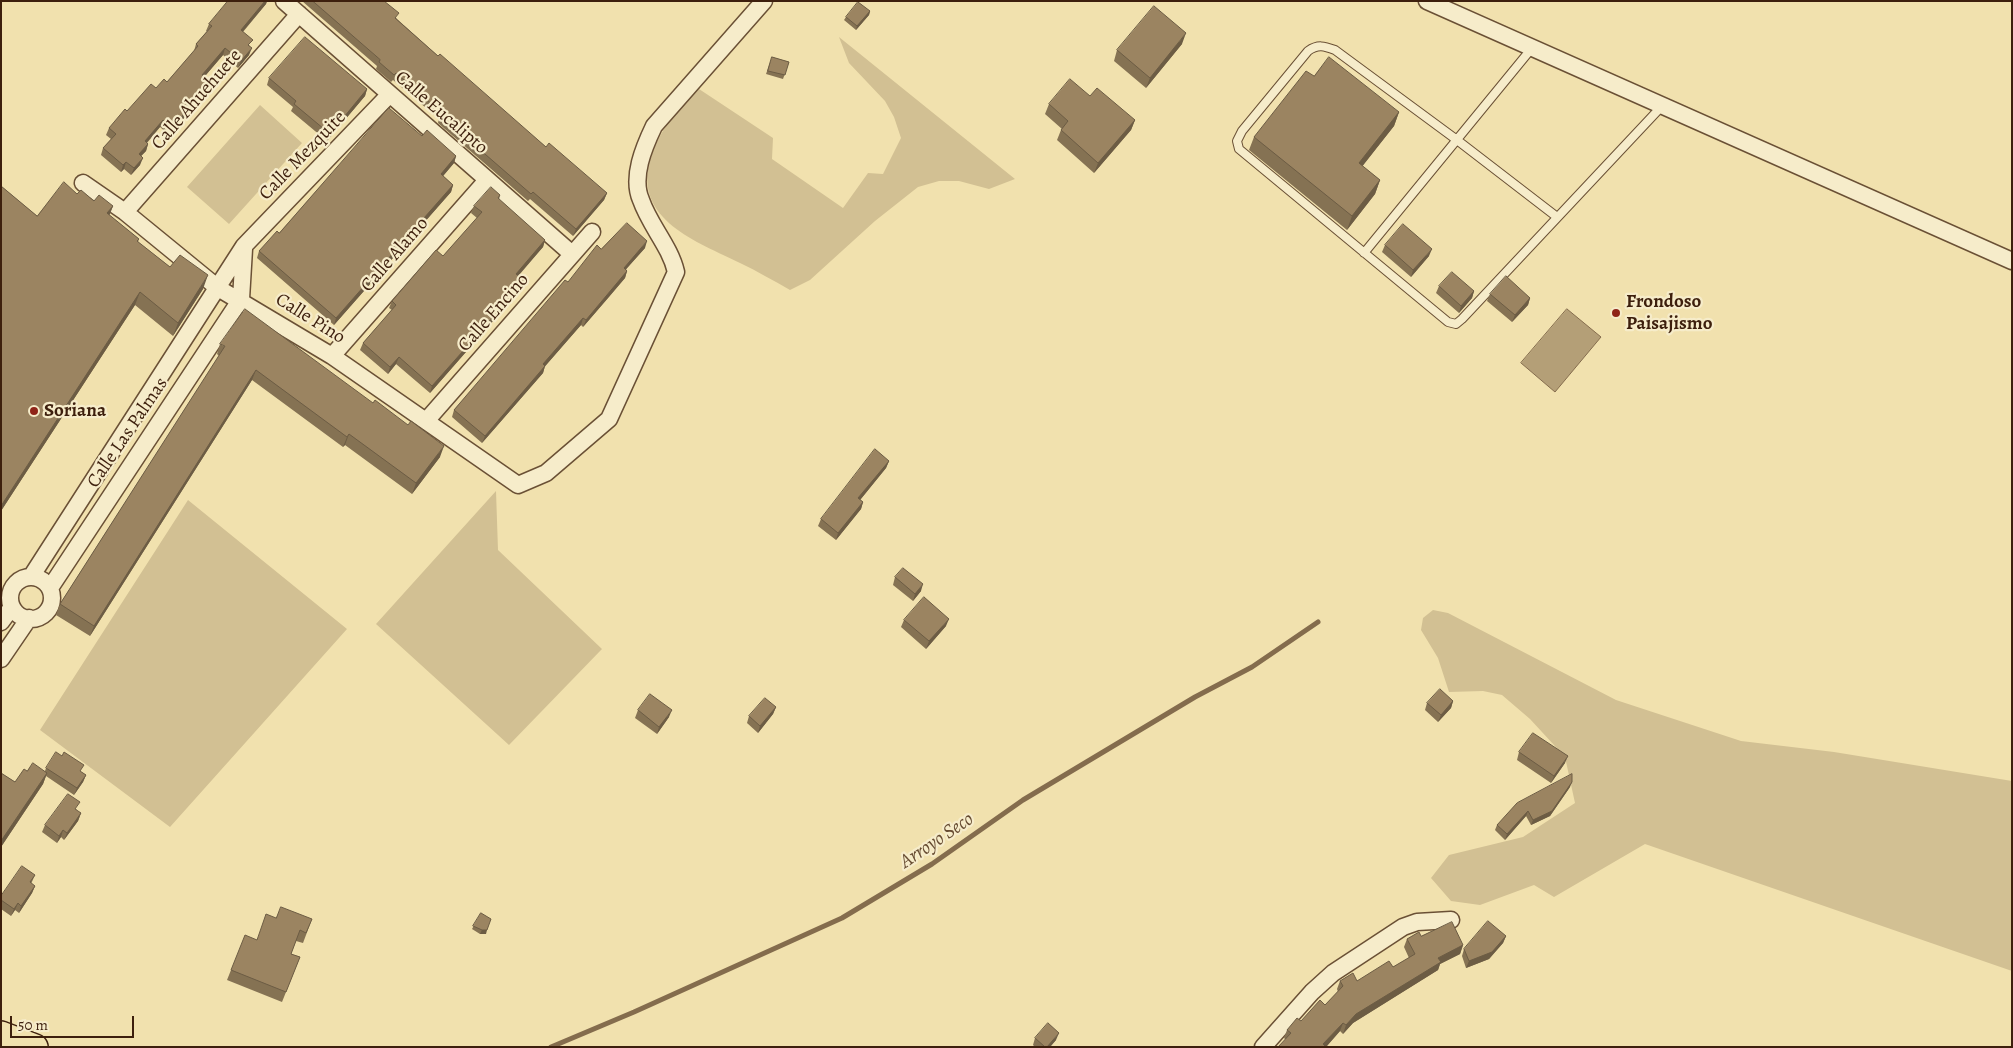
<!DOCTYPE html>
<style>
body{margin:0}
#map{position:relative;width:2013px;height:1048px;overflow:hidden;background:#f1e1ae;font-family:Alegreya,serif}
canvas{display:block}
.frame{position:absolute;inset:0;border:2px solid #3d1f0d;pointer-events:none}
.scale{position:absolute;left:10px;top:1016px;width:124px;height:22px;box-sizing:border-box;border:2px solid #3d1f0d;border-top:0;padding-left:6px;font-size:15px;line-height:18px;white-space:nowrap;color:#3d1f0d;-webkit-text-stroke:4px #f6ecca;paint-order:stroke}
</style>
<div id="map">
<canvas width="2013" height="1048"></canvas>
<div class="frame"></div>
<div class="scale">50 m</div>
</div>
<script>
const ctx = document.querySelector('canvas').getContext('2d');
ctx.lineJoin = 'round';
function paint(path, color) { ctx.fillStyle = color; ctx.fill(path, 'evenodd'); }
function stroke(path, color, width, dash) { ctx.strokeStyle = color; ctx.lineWidth = width; ctx.lineCap = dash ? 'butt' : 'round'; ctx.setLineDash(dash || []); ctx.stroke(path); }
function drawText(font, color, halo, rows, align = 'center') {
  ctx.font = font + ' Alegreya,serif'; ctx.lineWidth = 4.5; ctx.setLineDash([]); ctx.textBaseline = 'middle'; ctx.strokeStyle = halo; ctx.fillStyle = color; for (const [text, x, y, turn = 0] of rows) {
    ctx.save(); ctx.translate(x, y); ctx.rotate((+turn || 0) * Math.PI / 180); ctx.textAlign = isNaN(turn) ? turn : align; if (halo) ctx.strokeText(text, 0, 0); ctx.fillText(text, 0, 0); ctx.restore();
  }
}
paint(new Path2D(`
 M839,37L1015,179L989,189L959,181H939L918,187L875,221L810,280L790,290C774,281 757,271 740,263C698,242 633,220 650,160C659,131 676,109 699,89L773,138L772,159L843,208L868,173L883,174L901,138L894,117L885,101L849,63Z
 M260,105L302,143L229,224L187,187Z
 M496,491L498,550L602,649L509,745L376,624Z
 M188,500L347,629L170,827L40,730Z
 M1433,610L1448,613L1616,700L1741,741L1834,752L2012,781V971L1645,844L1554,897L1534,885L1480,905L1451,901L1431,878L1449,855L1523,837L1575,803L1565,757L1530,719L1502,695L1483,691L1449,692L1438,658L1421,630L1423,618Z`), '#d2c093');
const water = new Path2D(`
 M1567,309L1601,337L1555,392L1521,363Z`);
paint(water, '#b49f77');
stroke(water, '#846c4d', 1);
stroke(new Path2D(`
 M551,1047L634,1012L842,918L932,864L1023,800L1195,697L1252,667L1318,622`), '#846c4d', 5);
const lane = new Path2D(`
 M1557,217L1457,140L1335,50C1324,46 1318,44 1308,51L1242,131L1237,141L1239,149L1448,322L1456,324L1462,319L1662,106
 M1364,253L1532,48`);
const street = new Path2D(`
 M284,1L572,254
 M1427,1L2012,261
 M83,183L125,212L218,288L332,356L518,485L546,473L609,419L676,272C670,246 650,226 641,200C631,177 644,147 654,126L764,1
 M125,212L299,14
 M332,356L487,180
 M426,421L592,232
 M31,577L244,246L390,94
 M10 598a21 21 0 1 1 42 0a21 21 0 1 1-42 0Z
 M50,588L241,299L244,249
 M1,622L12,607
 M1,659L29,618
 M1263,1047L1312,992L1333,973L1403,927L1417,922L1451,920`);
const primary = new Path2D(`
 M1,1034L35,1047`);
stroke(lane, '#6a5035', 10);
stroke(street, '#6a5035', 19);
stroke(primary, '#3d1f0d', 28);
stroke(lane, '#f6ecca', 8);
stroke(street, '#f6ecca', 16);
stroke(primary, '#f1e1ae', 25);
paint(new Path2D(`
 M228,1H267L266,4L243,32L250,47L249,55L238,68L223,55L204,77L207,88L194,103L192,109L169,135L160,127L147,143L148,144L146,151L141,156L140,165L131,175L124,169L121,172L101,155L103,148L111,139L106,135L109,128L156,88L167,82L194,51L196,44L207,31H206L209,24Z
 M302,1H384L397,19L438,56L546,147L607,193L604,200L573,236L530,199L528,201L438,123L439,119L393,80L391,82L376,69L377,66Z
 M870,11L869,15L856,30L844,20L846,17Z
 M1182,44L1146,88L1114,61L1117,50Z
 M772,57L789,62L783,79L766,74Z
 M1314,76L1399,112L1394,126L1362,166L1380,180L1375,194L1347,230L1249,150L1254,137Z
 M269,78L367,89L365,96L327,141L291,111L293,107L267,85Z
 M1090,96L1135,120L1131,130L1094,173L1057,140L1061,130L1062,129L1045,114L1049,104Z
 M422,136L456,156L454,163L443,176L453,185L451,192L334,325L257,258L259,251L279,233Z
 M1,186L37,216L77,194L94,201L113,206L109,215L139,239L138,242L170,267L203,289L173,336L135,305L1,511Z
 M500,195L499,200L545,240L543,247L518,275L525,281L522,288L430,393L396,364L388,374L360,350L363,343L392,310L389,308L392,301L443,256L477,218L471,213L474,206Z
 M1385,245L1429,256L1411,277L1382,252Z
 M645,248L626,269L627,271L625,278L609,297L583,327L581,325L545,366L543,373L482,443L452,417L454,410L568,282L601,249Z
 M1439,286L1474,291L1472,298L1459,313L1436,293Z
 M1490,294L1530,298L1528,305L1512,322L1487,301Z
 M220,344L440,457L412,494L345,445L343,447L252,380L90,636L56,615L60,604L219,356L217,354Z
 M889,461L886,468L860,500L863,502L861,509L836,540L818,526L821,519Z
 M895,577L921,591L913,601L893,585Z
 M904,620L946,626L926,649L901,627Z
 M1453,701L1451,708L1438,722L1425,710L1427,703Z
 M776,707L773,714L758,733L747,723L749,716Z
 M638,710L669,717L657,734L635,718Z
 M1519,752L1565,763L1551,783L1517,760Z
 M46,768L81,772L86,775L83,782L74,795L46,776L43,784L1,847V773L15,782L27,771H45Z
 M1570,787L1550,816L1531,825L1526,816L1505,840L1495,830L1497,825Z
 M77,809L76,811L81,813L78,821L64,840L61,837L57,843L42,832L45,825Z
 M35,875L31,884L35,886L32,893L19,913L15,910L11,916L1,909V896Z
 M481,913L486,934H480L472,929Z
 M276,918L312,919L303,943L296,941L291,954L300,957L282,1002L227,980L231,970Z
 M1421,936L1463,945L1460,954L1440,964L1438,970L1353,1023L1343,1034L1340,1031L1326,1047L1285,1039L1284,1038L1287,1030L1325,1005L1338,992L1337,989L1340,981H1357L1393,967L1409,958L1404,947L1407,939Z
 M1506,936L1503,943L1489,959L1466,968L1462,956L1464,949Z
 M1035,1038L1056,1040L1050,1047H1035L1033,1045Z`), '#857253');
paint(new Path2D(`
 M265,1H267L266,4L238,37L241,30Z
 M870,11L869,15L856,30L857,26Z
 M1186,33L1182,44L1146,88L1150,78Z
 M225,48L223,55L200,82L202,75Z
 M252,48L249,55L238,68L241,61Z
 M209,81L207,88L194,103L192,109L169,135L172,128L192,101Z
 M367,89L365,96L327,141L330,134Z
 M1399,112L1394,126L1354,177L1359,163Z
 M163,120L160,127L142,148L145,141Z
 M1135,120L1131,130L1094,173L1098,163Z
 M148,144L146,151L136,161L139,154Z
 M456,156L454,163L438,182L441,174Z
 M143,158L140,165L131,175L134,168Z
 M126,162L124,169L121,172L123,165Z
 M1380,180L1375,194L1347,230L1352,216Z
 M453,185L451,192L334,325L336,318Z
 M607,193L604,200L573,236L576,229Z
 M113,206L108,219L107,213Z
 M545,240L543,247L514,281L516,274Z
 M647,241L645,248L621,275L624,268Z
 M1432,249L1429,256L1411,277L1413,270Z
 M627,271L625,278L583,327L586,320Z
 M208,275L203,289L173,336L178,323Z
 M525,281L522,288L430,393L432,386Z
 M1474,291L1472,298L1459,313L1461,306Z
 M140,292L135,305L1,511V506Z
 M1530,298L1528,305L1512,322L1515,315Z
 M583,318L581,325L541,371L543,364Z
 M399,357L396,364L388,374L390,367Z
 M545,366L543,373L482,443L485,436Z
 M256,370L252,380L90,636L94,626Z
 M349,434L345,445L343,447L347,437Z
 M444,446L440,457L412,494L416,483Z
 M889,461L886,468L856,505L858,498Z
 M863,502L861,509L836,540L838,533Z
 M923,584L921,591L913,601L915,594Z
 M949,619L946,626L926,649L929,641Z
 M1453,701L1451,708L1438,722L1441,715Z
 M776,707L773,714L758,733L760,726Z
 M672,710L669,717L657,734L659,727Z
 M1568,756L1565,763L1551,783L1554,776Z
 M47,773L43,784L1,847V841Z
 M86,775L83,782L74,795L77,788Z
 M1572,782L1570,787L1550,816L1531,825L1533,820Z
 M1528,811L1526,816L1505,840L1507,834Z
 M81,813L78,821L64,840L67,833Z
 M63,830L61,837L57,843L59,836Z
 M35,886L32,893L19,913L21,906Z
 M18,903L15,910L11,916L14,909Z
 M482,930H487L486,934H480Z
 M1506,936L1503,943L1489,959L1466,968L1469,961Z
 M1463,945L1460,954L1440,964L1438,970L1353,1023L1343,1034L1346,1025L1356,1014L1438,958Z
 M1343,1023L1340,1031L1326,1047L1323,1044Z
 M1059,1033L1056,1040L1050,1047H1047Z`), '#6c5c44');
const building = new Path2D(`
 M228,1H265L241,30L253,40L248,45L252,48L241,61L225,48L202,75L209,81L192,101L194,102L172,128L163,120L145,141L148,144L139,154L143,158L134,168L126,162L123,165L103,148L116,134L109,128L125,109L127,111L151,84L156,88L164,79L167,82L198,46L196,44L212,26L209,24Z
 M313,1H384L399,13L395,18L438,56L440,54L546,147L549,143L607,193L576,229L533,192L531,194L440,115L442,113L396,73L394,75L379,62L380,60Z
 M858,2L870,11L857,26L846,17Z
 M1154,6L1186,33L1150,78L1117,50Z
 M305,37L367,89L330,134L294,104L296,101L269,78Z
 M772,57L789,62L785,75L768,71Z
 M1329,57L1399,112L1359,163L1380,180L1352,216L1254,137L1306,71L1314,76Z
 M1070,79L1090,96L1097,88L1135,120L1098,163L1061,130L1068,121L1049,104Z
 M389,108L422,136L427,130L456,156L441,174L453,185L336,318L259,251L277,231L279,233Z
 M64,182L77,194L81,190L94,201L99,195L113,206L107,213L139,239L137,241L170,267L180,255L208,275L178,323L140,292L1,506V186L37,216Z
 M491,187L500,195L498,198L545,240L516,274L525,281L432,386L399,357L390,367L363,343L396,305L392,301L436,250L443,256L482,212L474,206Z
 M627,223L647,241L624,268L627,271L586,320L583,318L543,364L545,366L485,436L454,410L565,280L568,282L597,245L601,249Z
 M1403,224L1432,249L1413,270L1385,245Z
 M1452,272L1474,291L1461,306L1439,286Z
 M1506,276L1530,298L1515,315L1490,294Z
 M245,309L373,403L375,400L408,425L411,421L444,446L416,483L349,434L347,437L256,370L94,626L60,604L225,346L220,344Z
 M875,449L889,461L858,498L863,502L838,533L821,519Z
 M903,568L923,584L915,594L895,577Z
 M924,597L949,619L929,641L904,620Z
 M1440,689L1453,701L1441,715L1427,703Z
 M650,694L672,710L659,727L638,710Z
 M765,698L776,707L760,726L749,716Z
 M1533,733L1568,756L1554,776L1519,752Z
 M56,752L62,756L64,752L84,765L80,771L86,775L77,788L46,768Z
 M33,763L47,773L1,841V773L15,782L24,769L27,771Z
 M1572,774V782L1552,811L1533,820L1528,811L1507,834L1497,825L1517,803Z
 M68,794L80,802L75,809L81,813L67,833L63,830L59,836L45,825Z
 M22,866L35,875L30,882L35,886L21,906L18,903L14,909L1,900V896Z
 M281,907L312,919L306,933L300,930L291,954L300,957L286,992L231,970L245,935L257,940L266,914L276,918Z
 M481,913L491,919L487,930H482L473,926Z
 M1488,921L1506,936L1492,952L1469,961L1464,949Z
 M1452,922L1463,945L1438,958L1441,962L1356,1014L1346,1025L1343,1023L1323,1044L1326,1047H1278L1291,1033L1287,1030L1297,1018L1301,1021L1320,1000L1325,1005L1343,986L1340,981L1353,973L1357,981L1389,961L1393,967L1415,954L1407,939L1419,932L1421,936Z
 M1048,1023L1059,1033L1047,1047H1045L1035,1038Z`);
paint(building, '#9b8461');
stroke(building, '#6c5c44', 1);
for (const [x, y, r, color] of [
 [1616,313,5,"#8f2418"],
 [34,411,5,"#8f2418"]
]) { const dot = new Path2D(); dot.arc(x, y, r, 0, 2 * Math.PI); ctx.fillStyle = color; ctx.fill(dot); stroke(dot, '#f6ecca', 2); }
drawText('19px', '#3d1f0d', '#f6ecca', [
 ["Calle Ahuehuete",197,100,-49],
 ["Calle Eucalipto",441,113,41],
 ["Calle Mezquite",303,156,-46],
 ["Calle Alamo",395,255,-49],
 ["Calle Encino",494,313,-49],
 ["Calle Pino",310,319,32],
 ["Calle Las Palmas",128,433,-56]
]);
drawText('bold 19px', '#3d1f0d', '#f6ecca', [
 ["Frondoso",1626,302],
 ["Paisajismo",1626,324],
 ["Soriana",44,411]
], 'left');
drawText('italic 20px', '#674c32', '#f6ecca', [
 ["Arroyo Seco",937,841,-34]
]);
</script>
